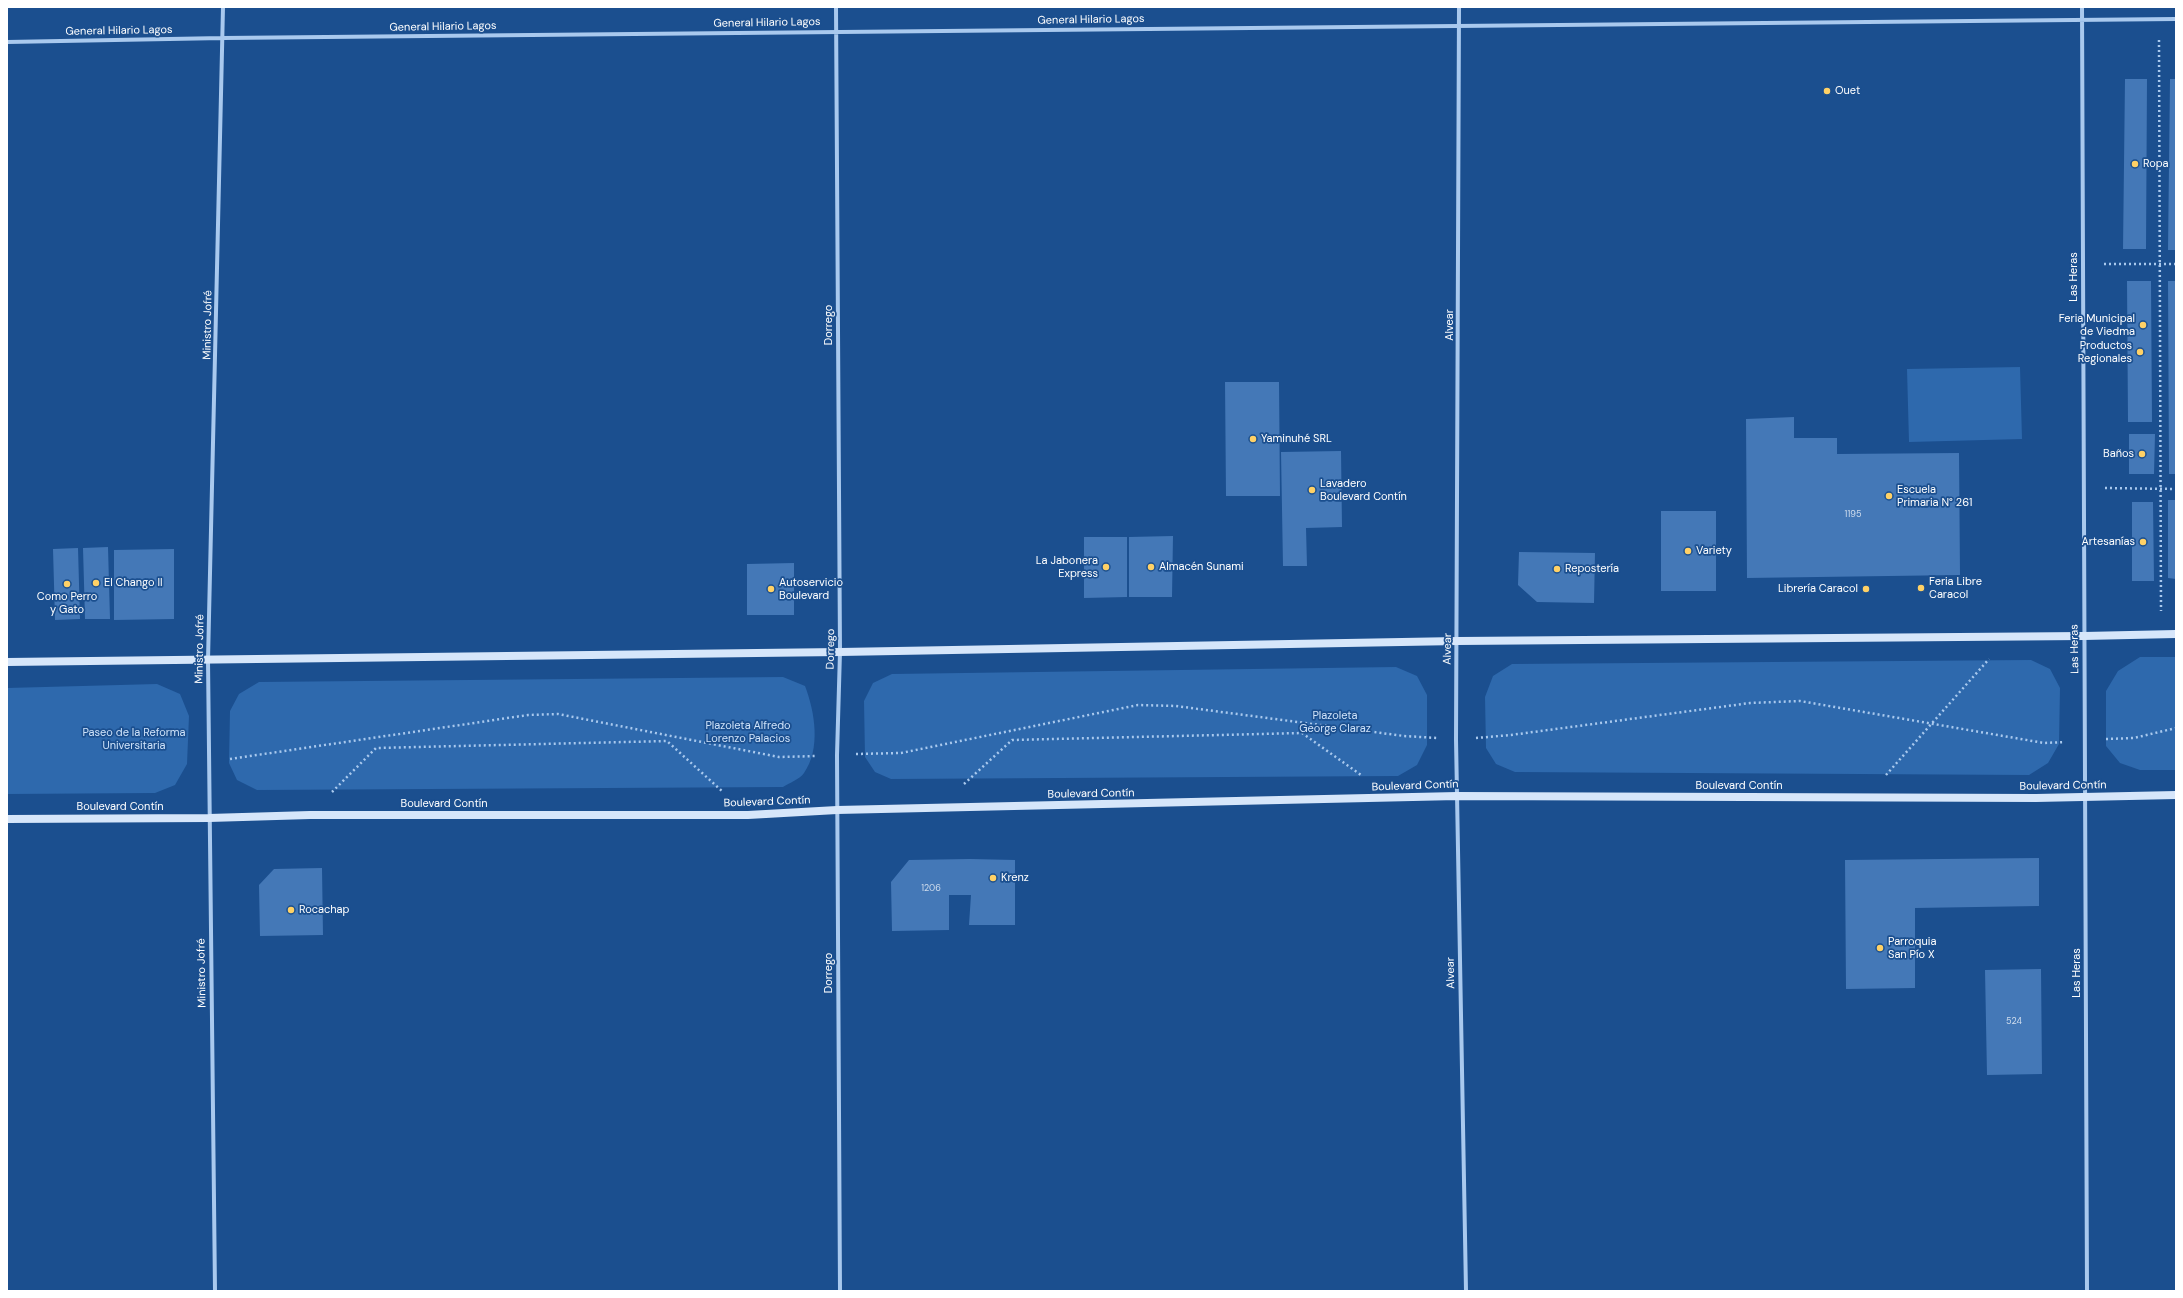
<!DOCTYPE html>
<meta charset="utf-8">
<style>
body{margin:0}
#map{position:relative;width:2183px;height:1298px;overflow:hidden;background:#1b4f8f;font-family:"DM Sans",sans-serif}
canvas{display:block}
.frame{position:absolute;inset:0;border:8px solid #fff;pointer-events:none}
</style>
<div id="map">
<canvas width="2183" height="1298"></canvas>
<div class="frame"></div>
</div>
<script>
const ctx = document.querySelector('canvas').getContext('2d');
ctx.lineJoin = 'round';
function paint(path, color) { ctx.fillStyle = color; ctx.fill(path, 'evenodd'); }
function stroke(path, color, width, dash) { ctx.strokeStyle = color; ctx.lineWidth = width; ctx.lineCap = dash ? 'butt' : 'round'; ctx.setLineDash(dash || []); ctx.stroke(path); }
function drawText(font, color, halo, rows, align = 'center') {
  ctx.font = font + ' "DM Sans",sans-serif'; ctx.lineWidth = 3.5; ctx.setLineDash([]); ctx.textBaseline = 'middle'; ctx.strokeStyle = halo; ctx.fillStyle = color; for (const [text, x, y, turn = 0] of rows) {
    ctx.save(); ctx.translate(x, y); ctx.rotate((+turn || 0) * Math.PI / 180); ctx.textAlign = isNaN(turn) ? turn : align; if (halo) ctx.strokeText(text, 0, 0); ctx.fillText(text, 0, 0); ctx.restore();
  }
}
paint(new Path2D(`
 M2020,367L2022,439L1909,442L1907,369Z
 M2140,657H2176V770H2140L2120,763L2106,746V691L2118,671Z
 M2031,660L2050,669L2060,688L2059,744L2048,763L2029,775L1515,772L1496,764L1486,748L1485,697L1493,676L1512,664Z
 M1396,667L1417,676L1427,695V745L1417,765L1398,776L891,779L875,772L865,757L864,701L873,683L892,674Z
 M783,677L805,686C815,712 821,749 804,773C800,779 789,783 783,787L257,790L237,780L229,763L230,711L239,694L259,682Z
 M157,684L180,694L189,716L187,764L175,785L155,793L7,794V688Z`), '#2e69ad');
paint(new Path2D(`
 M2125,79H2147L2146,249H2123Z
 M2170,79H2176V250H2168Z
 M2127,281H2151L2152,422H2128Z
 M2168,281H2176V474H2169Z
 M1225,382H1279L1280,496H1226Z
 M1794,417V438H1837V454L1959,453L1960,575L1747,578L1746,419Z
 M2129,434H2155L2154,474H2129Z
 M1341,451L1342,527L1306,528L1307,566H1283L1281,452Z
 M2168,500H2176V579L2168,578Z
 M2132,502H2153L2154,581H2132Z
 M1661,511H1716V591H1661Z
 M1173,536L1172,597H1129V537Z
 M1084,537H1127V597L1084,598Z
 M108,547L110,619H85L83,548Z
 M78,548L80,619L55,620L53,549Z
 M174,549V619L114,620V550Z
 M1519,552L1595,553L1594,603L1537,602L1518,585Z
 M794,563V615H747V564Z
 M2039,858V906L1915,908V988L1846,989L1845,860Z
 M970,859L1015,860V925H969L971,895H949V930L892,931L891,882L909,860Z
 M322,868L323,935L260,936L259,885L274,869Z
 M2041,969L2042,1074L1987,1075L1985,970Z`), '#4478b7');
stroke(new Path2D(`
 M2159,40L2161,611
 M2104,264H2176
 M2105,488L2176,489
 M1476,738L1511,735L1750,703L1800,701L2044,743L2065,742
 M2106,739L2134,738L2176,728
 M856,754L901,753L1138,705L1176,706L1404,736L1437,738
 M230,759L528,715L558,714L779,757L817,756
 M1886,775L1989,659
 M964,784L1012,740L1302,733L1361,775
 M332,792L376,748L667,741L723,792`), '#a9c9ee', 2.5, [2, 3]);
stroke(new Path2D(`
 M836,7L840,652L837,755L840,1291
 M1459,7L1456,739L1466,1291
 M2082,7L2087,1291
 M7,42L223,38L2176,19
 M215,1291L208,660L223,7`), '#a9c9ee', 4);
stroke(new Path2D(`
 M7,662L840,652L1458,641L2084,636L2176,634
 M7,819L209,818L310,815H748L837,810L1457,796L2036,798L2176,795`), '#d6e6fa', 8);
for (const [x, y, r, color] of [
 [1827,91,4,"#ffd166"],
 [2135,164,4,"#ffd166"],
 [2143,325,4,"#ffd166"],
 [2140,352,4,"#ffd166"],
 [1253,439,4,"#ffd166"],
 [2142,454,4,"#ffd166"],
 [1312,490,4,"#ffd166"],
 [1889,496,4,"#ffd166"],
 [2143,542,4,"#ffd166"],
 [1688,551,4,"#ffd166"],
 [1106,567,4,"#ffd166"],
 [1151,567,4,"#ffd166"],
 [1557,569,4,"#ffd166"],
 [96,583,4,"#ffd166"],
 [67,584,4,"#ffd166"],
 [1921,588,4,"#ffd166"],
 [771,589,4,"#ffd166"],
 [1866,589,4,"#ffd166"],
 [993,878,4,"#ffd166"],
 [291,910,4,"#ffd166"],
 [1880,948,4,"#ffd166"]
]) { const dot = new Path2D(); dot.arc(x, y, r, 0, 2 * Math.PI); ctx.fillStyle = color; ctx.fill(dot); stroke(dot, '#1b4f8f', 1.5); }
drawText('9px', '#d0dded', null, [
 ["1195",1853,515],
 ["1206",931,889],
 ["524",2014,1022]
]);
drawText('11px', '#fff', '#1b4f8f', [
 ["General Hilario Lagos",1091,20,-1],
 ["General Hilario Lagos",767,23,-1],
 ["General Hilario Lagos",443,27,-1],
 ["General Hilario Lagos",119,31,-1],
 ["Las Heras",2074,277,-90],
 ["Ministro Jofré",208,325,-89],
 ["Dorrego",829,325,-90],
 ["Alvear",1450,325,-90],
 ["Ministro Jofré",200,649,-89],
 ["Dorrego",831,649,-89],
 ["Alvear",1448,649,-89],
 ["Las Heras",2075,649,-91],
 ["Boulevard Contín",1415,786,-2],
 ["Boulevard Contín",1739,786],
 ["Boulevard Contín",2063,786,-1],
 ["Boulevard Contín",1091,794,-1],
 ["Boulevard Contín",767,802,-2],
 ["Boulevard Contín",444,804],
 ["Boulevard Contín",120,807],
 ["Ministro Jofré",202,973,-91],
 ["Dorrego",829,973,-90],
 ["Alvear",1451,973,-91],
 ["Las Heras",2077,973,-90]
]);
drawText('11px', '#fff', '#1b4f8f', [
 ["Ouet",1835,91],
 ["Ropa",2143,164],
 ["Feria Municipal",2135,319,"right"],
 ["de Viedma",2135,332,"right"],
 ["Productos",2132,346,"right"],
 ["Regionales",2132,359,"right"],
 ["Yaminuhé SRL",1261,439],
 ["Baños",2134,454,"right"],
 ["Lavadero",1320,484],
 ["Boulevard Contín",1320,497],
 ["Escuela",1897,490],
 ["Primaria N° 261",1897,503],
 ["Artesanías",2135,542,"right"],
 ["Variety",1696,551],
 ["La Jabonera",1098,561,"right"],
 ["Express",1098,574,"right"],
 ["Almacén Sunami",1159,567],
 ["Repostería",1565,569],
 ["Feria Libre",1929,582],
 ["Caracol",1929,595],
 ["El Chango II",104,583],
 ["Autoservicio",779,583],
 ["Boulevard",779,596],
 ["Librería Caracol",1858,589,"right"],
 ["Como Perro",67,597,"center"],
 ["y Gato",67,610,"center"],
 ["Krenz",1001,878],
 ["Rocachap",299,910],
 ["Parroquia",1888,942],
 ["San Pío X",1888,955]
], 'left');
drawText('11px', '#cfe3fa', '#1b4f8f', [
 ["Plazoleta",1335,716],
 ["George Claraz",1335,729],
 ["Plazoleta Alfredo",748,726],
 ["Lorenzo Palacios",748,739],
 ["Paseo de la Reforma",134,733],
 ["Universitaria",134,746]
]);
</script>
